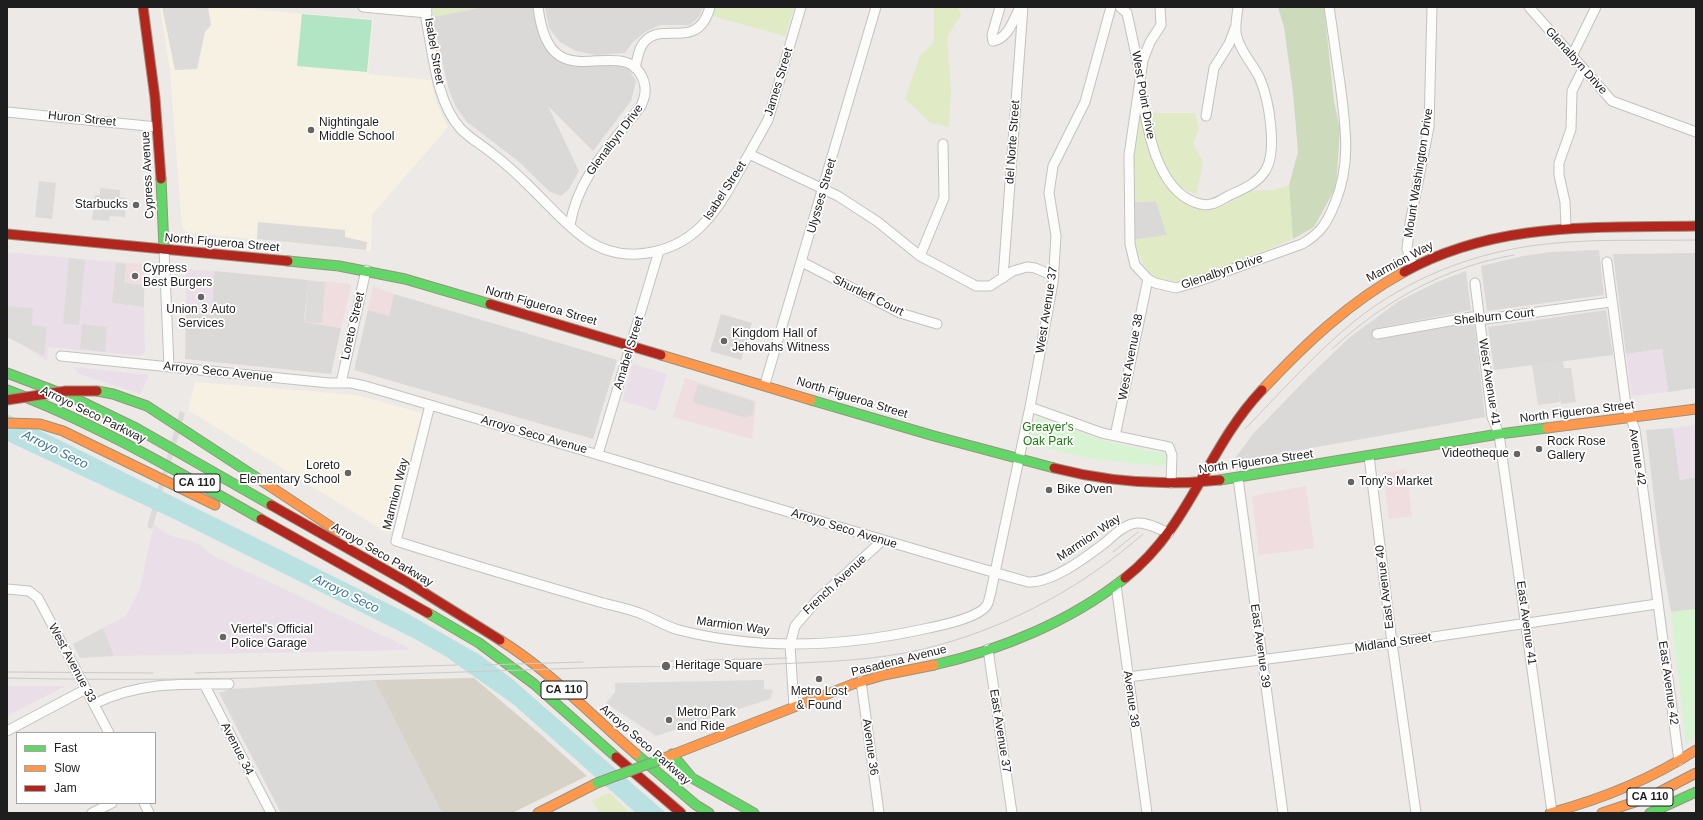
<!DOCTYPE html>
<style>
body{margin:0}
#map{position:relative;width:1703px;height:820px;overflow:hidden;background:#ece9e7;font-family:Arial,sans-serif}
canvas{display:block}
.frame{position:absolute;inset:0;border:8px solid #1e1e1e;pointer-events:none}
.legend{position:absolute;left:16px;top:732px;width:140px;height:72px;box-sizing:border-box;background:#fff;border:1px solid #a5a5a5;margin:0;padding:5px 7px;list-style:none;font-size:12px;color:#1e1e1e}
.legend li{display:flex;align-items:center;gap:8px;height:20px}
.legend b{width:20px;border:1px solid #a5a5a5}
</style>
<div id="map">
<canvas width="1703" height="820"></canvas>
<div class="frame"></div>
<ul class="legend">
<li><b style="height:5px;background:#63d668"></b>Fast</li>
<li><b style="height:5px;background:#ff974d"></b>Slow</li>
<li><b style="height:5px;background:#b3261e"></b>Jam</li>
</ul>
</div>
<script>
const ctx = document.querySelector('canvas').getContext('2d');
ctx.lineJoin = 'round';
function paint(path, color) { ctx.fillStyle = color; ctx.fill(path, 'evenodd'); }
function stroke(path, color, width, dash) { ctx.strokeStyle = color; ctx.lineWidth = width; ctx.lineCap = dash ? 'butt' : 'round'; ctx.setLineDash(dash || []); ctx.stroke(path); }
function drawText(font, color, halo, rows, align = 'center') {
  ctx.font = font + ' Arial,sans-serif'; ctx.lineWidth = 3.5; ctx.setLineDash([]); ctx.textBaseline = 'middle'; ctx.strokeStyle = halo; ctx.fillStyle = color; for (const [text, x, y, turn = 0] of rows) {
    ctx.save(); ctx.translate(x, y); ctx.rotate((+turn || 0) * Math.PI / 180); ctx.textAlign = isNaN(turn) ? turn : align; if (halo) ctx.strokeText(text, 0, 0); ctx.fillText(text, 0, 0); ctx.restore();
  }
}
paint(new Path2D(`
 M484,7H533L544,41L562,61L609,64L628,68L636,81L631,101L593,151L548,106L579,171L569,189L561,196L550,192L518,161L467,122L456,107L449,90L432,17Z
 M545,7H703L699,17L690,25H660L645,32L632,43L625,53L596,55L576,51L560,42L549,28Z
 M1156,201L1167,235L1134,240V202Z
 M1599,250L1604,295L1487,311L1481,266L1523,256L1551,252Z
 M1696,253V388L1668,392L1662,349L1626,354L1613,254Z
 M214,271L308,280L304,322L341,328L331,374L185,359L186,312L211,314Z
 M1466,271L1471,310L1374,329V340L1474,322L1485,417L1234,462L1233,461L1252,435L1308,377L1350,337L1399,301L1435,283Z
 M394,294L617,360L593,439L354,370L368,310L389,315Z
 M1606,310L1613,355L1494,370L1488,327Z
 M1673,428L1680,480L1696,477V609L1671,612L1660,549L1646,430Z
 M374,680L442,813H281L219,693L231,689Z`), '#dbd9d8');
paint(new Path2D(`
 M115,262L142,264L145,268L144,307L111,303Z
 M308,280L350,284L351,286L341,328L304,322Z
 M373,287L394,294L389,316L368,310Z
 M685,378L756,401L752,439L673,417Z
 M1406,469L1412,516L1389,519L1383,473Z
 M1306,486L1314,548L1259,555L1252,496Z`), '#efdddf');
paint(new Path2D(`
 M7,252L115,262L111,303L144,307L145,352L140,356L48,347L47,361L11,338L7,337Z
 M186,269L214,271L212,315L186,312Z
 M1662,349L1668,392L1632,396L1626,354Z
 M633,364L667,374L656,411L622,401Z
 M73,367L149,375L140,394L80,374Z
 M1696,425V477L1680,480L1673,428Z
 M154,525L171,536L196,542L212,555L409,648V650L114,656L103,628L126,616L136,597L140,588Z
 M7,686H65L7,716Z`), '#eadfe8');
paint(new Path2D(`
 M160,7H224L373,19L368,74L431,80L437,103L448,127L372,215L371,251L186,232L182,228L170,71Z
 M195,382L357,395L422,413L389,534L188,410Z`), '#f6f1e2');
paint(new Path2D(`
 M721,314L752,323L741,360L710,351Z`), '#dad9d8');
paint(new Path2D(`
 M474,678L540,734L587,776L512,813H442L374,680Z`), '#d6d2c8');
paint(new Path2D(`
 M434,7H484L432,17Z
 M714,7H794L785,36L712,16Z
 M934,7H958L961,15L947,37L951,89L949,127L931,123L905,99L920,56L934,42Z
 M1140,113L1146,142L1162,178L1174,195L1188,205L1207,209L1224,206L1250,191L1274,190L1289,185L1293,239C1272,247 1186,285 1169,282C1147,278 1139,259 1134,240L1167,235L1156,201L1134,202V157Z
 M1151,113H1195L1199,129L1193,144L1203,162L1196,195C1191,192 1184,189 1179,186C1161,169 1154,136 1151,113Z
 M610,793L630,813H599L592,800Z`), '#e0eac4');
paint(new Path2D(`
 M1278,7H1324L1334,101L1340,129L1336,187L1314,227L1293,239L1289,185L1298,152L1293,93L1284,27Z`), '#cddbbc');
paint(new Path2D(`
 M1037,417L1108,442L1166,454L1167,461L1161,466L1094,459L1037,446L1033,438Z
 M1696,609V736L1686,744L1671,612Z`), '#d8f3d2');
paint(new Path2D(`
 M302,14L372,20L367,72L297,66Z`), '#b1e5c4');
paint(new Path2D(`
 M162,7H208L211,25L205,32L197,69L175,70Z
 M39,181L56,183L52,219L35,217Z
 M100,188L120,190V197L126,198L125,217L110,216L109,221L92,220L95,195H100Z
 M258,222L345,230V237L367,242L366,250L257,239Z
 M69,258L85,260L79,325L63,324Z
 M116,263L126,264L124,283L144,285V307L112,303Z
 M308,281L325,282L322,323L305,322Z
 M7,306L33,308L32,325L47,327L44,356L7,337Z
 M82,324L107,327L105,352L80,349Z
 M1563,361L1564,368H1571L1576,402L1561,404L1559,389L1560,402L1538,405L1532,365Z
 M698,384L755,402L752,416L748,415L747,418L694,403L693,400Z
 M180,411L185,413L152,529L147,527Z
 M103,628L114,656L80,658L73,644Z
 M764,680V689L773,690L770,699L656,736L606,703L615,692V683Z`), '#dcdbda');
paint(new Path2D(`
 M7,414L405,612L480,655L511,678L666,813H636L513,704L445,656L415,639L172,518L7,441Z`), '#b9e1e1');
const street = new Path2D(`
 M363,7L427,13
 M427,7L426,19C433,53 436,101 460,128C469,138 482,145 493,154C506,164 518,175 529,186C548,204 565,225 587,240C625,266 678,254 707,220C724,201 736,176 749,154L838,196L878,222L920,256L976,286H990L1013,271L1027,267L1035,268L1054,276
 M538,7C540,23 545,47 560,56C585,72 629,44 643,79C647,89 645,97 641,106C612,144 578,176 570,225
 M1000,7L992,35L993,41C1008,39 1014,19 1020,7
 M1120,7L1127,13L1139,69
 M1160,7L1161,25L1150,42L1143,60L1129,155L1130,244L1135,265L1148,279L1155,283L1176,288L1196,282L1302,244C1321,233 1327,223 1335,203C1352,162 1345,124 1340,83C1336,57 1333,32 1329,7
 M1529,7L1612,101L1696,132
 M1572,56L1596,7
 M635,68C637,61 638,53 641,47C657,16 697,55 710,7
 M1141,92C1147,127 1156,187 1194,202C1200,204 1205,206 1211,204C1217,203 1223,199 1228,196C1241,190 1257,184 1265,171C1278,152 1269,100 1260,79C1254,65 1241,53 1237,37C1234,28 1237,17 1238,7
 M7,112L157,127
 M1206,116L1214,68L1229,44L1235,28
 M749,154L768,120L801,7
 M1566,228L1565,202L1559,175V163L1571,129L1572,91L1583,69
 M164,249L169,367
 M920,256L944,198L943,144
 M802,262L900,313L937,324
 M1607,262L1626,405L1635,430L1679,761
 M1413,266L1407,249L1410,223L1429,127L1432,7
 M1003,278L1023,7
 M1475,283L1492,417L1499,434L1552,812
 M1377,334L1472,317L1486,319L1611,302
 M61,356L329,383H351L365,386C587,450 806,519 1028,582C1053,583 1086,557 1106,542C1114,535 1125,524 1137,523C1147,522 1159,529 1169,533
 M341,383L366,270
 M765,384L876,7
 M430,405L396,541C465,563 534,583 603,603C616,606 630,609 642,614C654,619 667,627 679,630C761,651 842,647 924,629C939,626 979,618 987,605C989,602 989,598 990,596L1030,407L1053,283L1056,236L1049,193L1053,166L1085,102L1111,7
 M1030,407L1102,433L1169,447L1172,455L1171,483
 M1115,436L1148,279
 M598,454L659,251
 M1369,456L1392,643L1416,813
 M1238,478L1283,813
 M1116,585L1147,813
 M7,589L29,591L38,598L109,733
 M988,649L1012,813
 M1128,677L1392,643L1657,604
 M861,681L879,813
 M204,684L271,813
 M94,704C139,682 180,684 229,684
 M794,706L790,645L795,626L818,599L883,540
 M7,731L86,689
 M144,803L149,813
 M92,813L112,803`);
const fast = new Path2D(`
 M161,179L164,249
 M288,261L339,266L405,279L490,304
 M7,373L76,399L136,428L271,505
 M7,390C96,423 178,472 261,519
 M97,391L113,394L147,406L265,483
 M811,400L934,436L1054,468
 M1220,480L1499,434L1547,428
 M428,613L479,643L534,684L616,757
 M934,665C1001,650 1071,621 1125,578
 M636,754L696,805L709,813
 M672,754L692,778L754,813
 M1650,813L1696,792`);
const slow = new Path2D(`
 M661,355L811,400
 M1262,390C1304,345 1349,302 1404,272
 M7,423L40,424L63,431L215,505
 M1547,428L1696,409
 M265,483L339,532
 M500,640C550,671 592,716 636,754
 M659,760L853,684L884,675L934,665
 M538,813L597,783
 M1550,813C1602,799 1650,780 1696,750
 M1602,813L1650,797L1696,773`);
const jam = new Path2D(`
 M143,7L155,98L161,179
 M7,234L288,261
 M1404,272C1496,221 1594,228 1696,226
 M490,304L661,355
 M1054,468C1108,482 1165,486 1220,480
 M271,505L407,582L500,640
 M261,519L428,613
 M1125,578C1191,526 1206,449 1262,390
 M616,757L681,813`);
stroke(street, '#c3c2c1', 11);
stroke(fast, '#97947e', 11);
stroke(slow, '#97947e', 11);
stroke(jam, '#97947e', 11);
stroke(street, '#fcfcfb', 9);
stroke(fast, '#63d668', 9);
stroke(slow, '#ff974d', 9);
stroke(jam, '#b3261e', 9);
stroke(new Path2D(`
 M1332,349C1384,301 1445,267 1514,255
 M1245,429C1278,395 1310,359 1345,329C1397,284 1462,256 1530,246C1584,238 1641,241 1696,240
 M1113,552L1138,532
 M671,661L787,658
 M483,665L583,662
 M7,672L153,673
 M195,673L457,665
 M7,678C210,683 414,673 617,667C649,666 680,667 711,667C741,666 770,664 799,663C846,661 893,658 939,645C1014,624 1084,586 1143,534`), '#cacac9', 1);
const fastBridge = new Path2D(`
 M597,783L659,760`);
const jamBridge = new Path2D(`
 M7,400L66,391H97`);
stroke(fastBridge, '#97947e', 11, []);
stroke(jamBridge, '#97947e', 11, []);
stroke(fastBridge, '#63d668', 9);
stroke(jamBridge, '#b3261e', 9);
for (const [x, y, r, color] of [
 [311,130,4,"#666564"],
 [136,205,4,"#666564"],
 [135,276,4,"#666564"],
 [201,297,4,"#666564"],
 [724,341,4,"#666564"],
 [1539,449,4,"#666564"],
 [1517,454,4,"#666564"],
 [348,473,4,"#666564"],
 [1351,482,4,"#666564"],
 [1049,490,4,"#666564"],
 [223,637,4,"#666564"],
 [666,666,5,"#666564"],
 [819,679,4,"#666564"],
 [669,720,4,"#666564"]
]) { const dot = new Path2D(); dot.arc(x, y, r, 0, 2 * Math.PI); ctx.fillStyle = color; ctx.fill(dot); stroke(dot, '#fff', 1.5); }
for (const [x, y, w] of [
 [197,483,46],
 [564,690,46],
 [1650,797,46]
]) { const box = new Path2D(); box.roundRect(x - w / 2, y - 9, w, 18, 3); ctx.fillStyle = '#fff'; ctx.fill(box); stroke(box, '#1e1e1e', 1); }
drawText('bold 11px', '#1e1e1e', null, [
 ["CA 110",197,483],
 ["CA 110",564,690],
 ["CA 110",1650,797]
]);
drawText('12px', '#1e1e1e', '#fff', [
 ["Isabel Street",434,51,80],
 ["Glenalbyn Drive",1576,61,48],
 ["James Street",779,82,-73],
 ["West Point Drive",1143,95,80],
 ["Huron Street",82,119,6],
 ["Glenalbyn Drive",615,140,-53],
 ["del Norte Street",1013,142,-86],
 ["Mount Washington Drive",1419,173,-81],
 ["Cypress Avenue",148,175,-93],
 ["Isabel Street",725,191,-57],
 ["Ulysses Street",822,196,-74],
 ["North Figueroa Street",222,243,5],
 ["Marmion Way",1400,262,-28],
 ["Glenalbyn Drive",1222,272,-19],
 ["Shurtleff Court",868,296,26],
 ["North Figueroa Street",541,306,16],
 ["West Avenue 37",1047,310,-81],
 ["Shelburn Court",1494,317,-6],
 ["Loreto Street",353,326,-77],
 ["Amabel Street",629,353,-73],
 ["West Avenue 38",1131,357,-79],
 ["Arroyo Seco Avenue",218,372,6],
 ["West Avenue 41",1489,382,81],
 ["North Figueroa Street",852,398,17],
 ["North Figueroa Street",1577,412,-7],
 ["Arroyo Seco Parkway",93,415,26],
 ["Arroyo Seco Avenue",534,435,16],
 ["Avenue 42",1637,457,81],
 ["North Figueroa Street",1256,462,-8],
 ["Marmion Way",396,494,-76],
 ["Arroyo Seco Avenue",844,529,17],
 ["Marmion Way",1089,538,-34],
 ["Arroyo Seco Parkway",382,555,30],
 ["French Avenue",835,585,-43],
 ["East Avenue 40",1385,587,-97],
 ["East Avenue 41",1526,623,82],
 ["Marmion Way",733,626,8],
 ["Midland Street",1393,643,-8],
 ["East Avenue 39",1260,646,82],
 ["Pasadena Avenue",899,661,-14],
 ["West Avenue 33",72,663,62],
 ["East Avenue 42",1668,683,82],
 ["Avenue 38",1131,699,82],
 ["East Avenue 37",1000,731,81],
 ["Arroyo Seco Parkway",645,745,41],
 ["Avenue 36",870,747,82],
 ["Avenue 34",237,749,63]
]);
drawText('12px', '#1e1e1e', '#fff', [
 ["Nightingale",319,123],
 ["Middle School",319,137],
 ["Starbucks",128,205,"right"],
 ["Cypress",143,269],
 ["Best Burgers",143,283],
 ["Union 3 Auto",201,310,"center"],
 ["Services",201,324,"center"],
 ["Kingdom Hall of",732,334],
 ["Jehovahs Witness",732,348],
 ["Rock Rose",1547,442],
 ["Gallery",1547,456],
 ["Videotheque",1509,454,"right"],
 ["Loreto",340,466,"right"],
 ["Elementary School",340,480,"right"],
 ["Tony's Market",1359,482],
 ["Bike Oven",1057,490],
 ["Viertel's Official",231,630],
 ["Police Garage",231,644],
 ["Heritage Square",675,666],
 ["Metro Lost",819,692,"center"],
 ["& Found",819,706,"center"],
 ["Metro Park",677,713],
 ["and Ride",677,727]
], 'left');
drawText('12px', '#178009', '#fff', [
 ["Greayer's",1048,428],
 ["Oak Park",1048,442]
]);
drawText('italic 13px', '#3d7890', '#fff', [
 ["Arroyo Seco",55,450,26],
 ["Arroyo Seco",346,594,26]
]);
</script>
